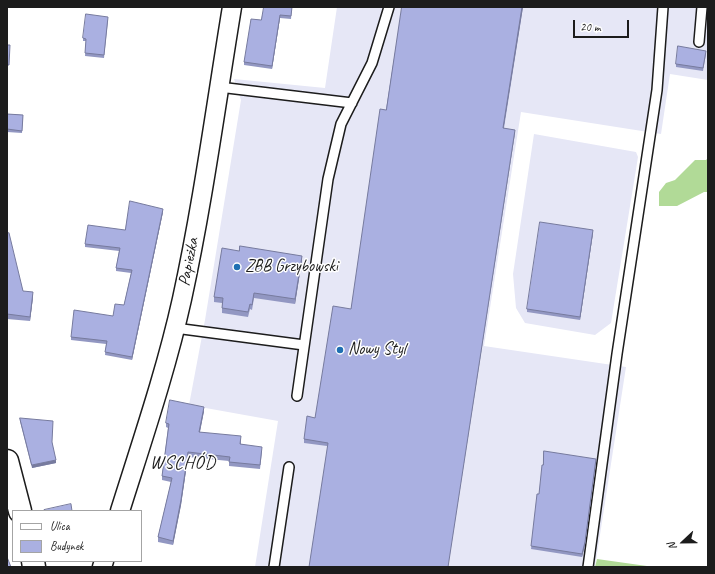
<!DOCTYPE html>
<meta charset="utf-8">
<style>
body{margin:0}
#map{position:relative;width:715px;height:574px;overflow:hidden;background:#fff;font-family:Caveat,sans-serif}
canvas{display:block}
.frame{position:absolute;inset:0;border:8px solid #1c1c1c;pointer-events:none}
.legend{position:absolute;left:12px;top:510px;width:130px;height:52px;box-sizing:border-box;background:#fff;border:1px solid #a4a4a4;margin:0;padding:5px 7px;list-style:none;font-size:12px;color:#1c1c1c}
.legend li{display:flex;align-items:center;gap:8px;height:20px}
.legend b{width:20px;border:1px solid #a4a4a4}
.north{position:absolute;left:663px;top:522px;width:40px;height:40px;-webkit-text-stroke:3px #fff;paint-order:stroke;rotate:248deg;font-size:11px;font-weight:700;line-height:16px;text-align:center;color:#1c1c1c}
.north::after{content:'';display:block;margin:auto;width:14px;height:18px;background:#1c1c1c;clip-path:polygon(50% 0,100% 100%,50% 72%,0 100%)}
.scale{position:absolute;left:573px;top:20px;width:56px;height:18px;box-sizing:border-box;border:2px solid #1c1c1c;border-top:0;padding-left:5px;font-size:12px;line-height:14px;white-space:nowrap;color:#1c1c1c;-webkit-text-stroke:3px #fff;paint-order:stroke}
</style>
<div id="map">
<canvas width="715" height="574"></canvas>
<div class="frame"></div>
<ul class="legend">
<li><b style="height:5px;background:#fff"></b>Ulica</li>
<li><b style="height:11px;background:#aab0e1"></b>Budynek</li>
</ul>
<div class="north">N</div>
<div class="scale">20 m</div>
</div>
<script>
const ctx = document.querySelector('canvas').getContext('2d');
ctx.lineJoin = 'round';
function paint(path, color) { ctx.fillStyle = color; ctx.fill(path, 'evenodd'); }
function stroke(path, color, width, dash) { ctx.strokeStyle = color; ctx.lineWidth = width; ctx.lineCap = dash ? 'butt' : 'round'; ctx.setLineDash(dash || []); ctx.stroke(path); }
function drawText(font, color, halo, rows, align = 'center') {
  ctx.font = font + ' Caveat,sans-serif'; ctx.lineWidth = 3; ctx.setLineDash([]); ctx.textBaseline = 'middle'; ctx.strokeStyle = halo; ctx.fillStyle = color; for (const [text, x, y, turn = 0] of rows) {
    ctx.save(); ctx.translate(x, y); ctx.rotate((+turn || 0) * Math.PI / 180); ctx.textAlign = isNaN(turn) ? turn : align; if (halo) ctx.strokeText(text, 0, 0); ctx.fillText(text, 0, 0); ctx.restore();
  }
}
paint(new Path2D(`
 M337,7H708V80L670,74L661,134L521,112L484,346L626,367L595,567H255L278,421L189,405L205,320L241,100L234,79L325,88Z
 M534,134L636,152L638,157L611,323L595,335L525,323L516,308L513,274Z`), '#e6e7f6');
paint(new Path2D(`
 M708,158V192H704L677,206H659V192L666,183L675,180L695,160H706Z
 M597,559L654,567H595Z`), '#b1da97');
const service = new Path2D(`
 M699,42L702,7
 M219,87L352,103
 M175,328L304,345
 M297,396L328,179L341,124L372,63L389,7
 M274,567L289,467
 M588,567L617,354L657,90L663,7`);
const minor = new Path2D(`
 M120,511C142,441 166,371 182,299C203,203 216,104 232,7
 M102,567L104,561`);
const tertiary = new Path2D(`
 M7,461L20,511
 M33,561L34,567`);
stroke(service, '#1c1c1c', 12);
stroke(minor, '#1c1c1c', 21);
stroke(tertiary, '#1c1c1c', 25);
stroke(service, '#fff', 9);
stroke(minor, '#fff', 18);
stroke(tertiary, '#fff', 22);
paint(new Path2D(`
 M193,7H202V8Z
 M292,7L291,19L280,18L272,69L244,65V62L261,20Z
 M402,7H523L504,128L515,133L327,446L304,443V439L315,418L351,309L386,110Z
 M108,20L104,58L85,56L86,41H83V38Z
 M706,54L703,71L676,67V64Z
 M7,114L23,115L22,133L7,132Z
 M163,212L132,360L105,355L106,344L71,340V337L113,316L124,305L131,273L116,271V268L119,251L85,247V244L125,230Z
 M593,233L580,320L527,312V309Z
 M7,234L23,291L33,297L30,321L7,319Z
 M302,260L295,304L254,298L252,310L250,309L248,317L222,313V303L214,302V297Z
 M204,411L200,432L241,440V444L262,451L260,469L229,466V461L188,457L181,505L173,545L158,542V537L171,482L162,480V476L168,428L166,427V423Z
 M20,418L52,442L56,463L32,468L20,421Z
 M596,462L585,545L582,557L531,549L539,494Z`), '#9297c2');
paint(new Path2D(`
 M522,7H523L503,131V128Z
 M280,15V18L272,69V66Z
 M515,130V133L448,567Z
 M163,209V212L132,360V357Z
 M593,230V233L580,320V317Z
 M302,256V260L295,304V299Z
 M33,292V297L30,321V317Z
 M204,407V411L199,436V432Z
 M188,452V457L181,505L173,545V541Z
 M596,459L585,545L582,557V554Z
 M56,460V463L32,468V465Z`), '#777b9e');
const building = new Path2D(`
 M264,7H292L291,16L280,15L272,66L244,62L251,19L261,20Z
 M402,7H522L503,128L515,130L448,567H309L328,443L304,439L307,416L315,418L333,306L351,309L380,109L386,110Z
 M86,14L108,17L104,55L85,53L86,39L83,38Z
 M7,45H10L9,65H7Z
 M678,46L706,51L703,68L676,64Z
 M7,114L23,115L22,131L7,129Z
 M130,201L163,209L132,357L105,352L107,341L71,337L74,310L113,316L115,304L124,305L132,270L116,268L120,248L85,244L88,225L125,230Z
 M540,222L593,230L580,317L527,309Z
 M9,233L23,291L33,292L30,317L7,314V234Z
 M240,246L302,256L295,299L254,293L252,305L250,304L248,312L222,308L223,298L214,297L222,248L239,251Z
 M170,400L204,407L199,432L241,436L240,444L262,447L260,465L229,462L230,457L188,452L181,500L173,541L158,537L172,478L162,476L169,424L166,423Z
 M20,418L53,421L52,442L56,460L32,465Z
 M544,451L596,459L585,542L582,554L531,546L537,494H539L542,465H543Z
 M71,504L72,511H44V510Z
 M7,557L11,567H7Z`);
paint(building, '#aab0e1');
stroke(building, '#777b9e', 1);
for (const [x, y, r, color] of [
 [237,267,4,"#1f6fb2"],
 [340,350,4,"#1f6fb2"]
]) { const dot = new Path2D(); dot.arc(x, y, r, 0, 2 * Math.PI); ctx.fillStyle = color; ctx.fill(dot); stroke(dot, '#fff', 1.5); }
drawText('17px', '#1c1c1c', '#fff', [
 ["Papieżka",189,262,-79]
]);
drawText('17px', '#1c1c1c', '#fff', [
 ["ZBB Grzybowski",245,267],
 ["Nowy Styl",348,350]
], 'left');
ctx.letterSpacing = '1px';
drawText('18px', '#1c1c1c', '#fff', [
 ["WSCHÓD",183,463]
]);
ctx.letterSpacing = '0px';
</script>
